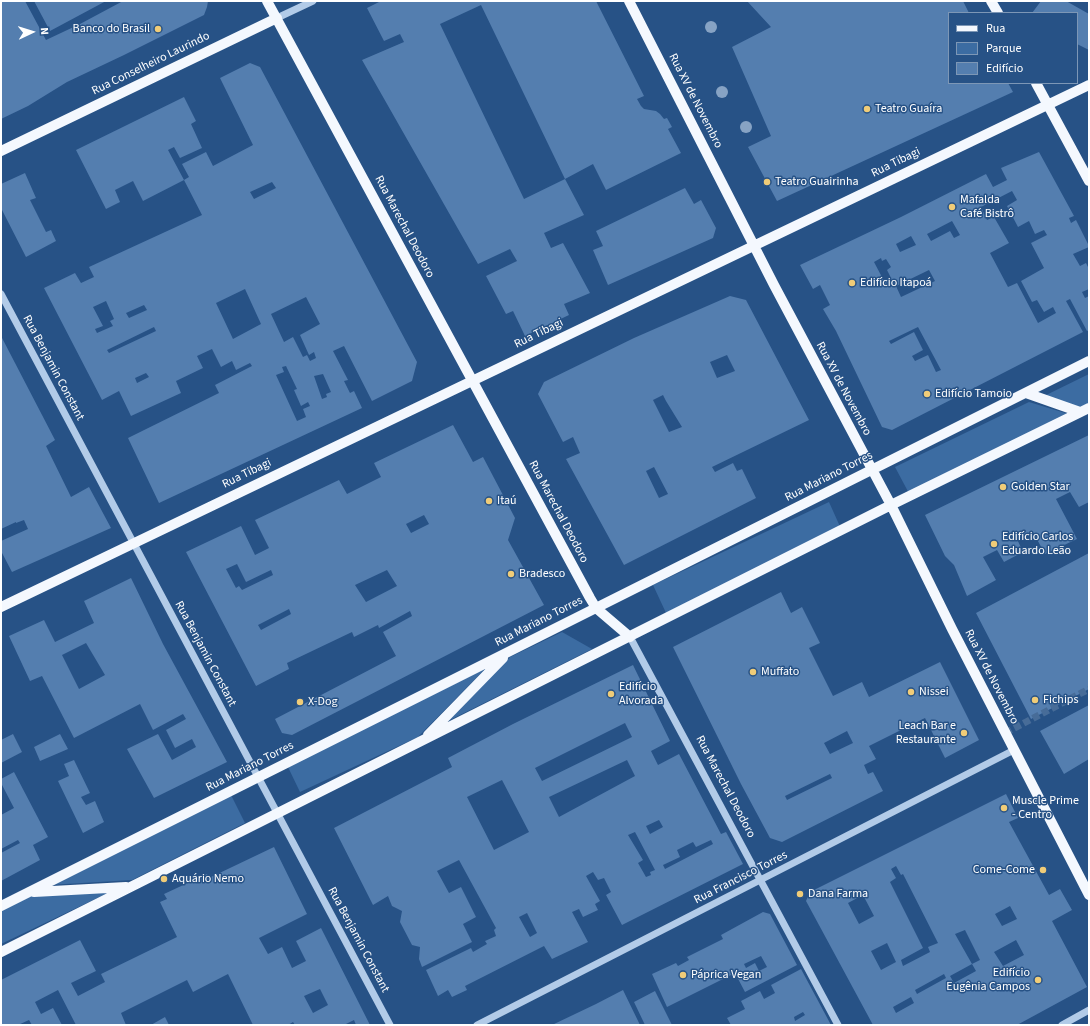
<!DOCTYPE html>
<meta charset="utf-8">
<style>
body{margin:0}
#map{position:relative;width:1090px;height:1026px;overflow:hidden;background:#275286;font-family:"Source Sans 3",sans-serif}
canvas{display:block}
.frame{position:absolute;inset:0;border:2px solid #fff;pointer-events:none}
.legend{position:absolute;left:948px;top:12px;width:130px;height:72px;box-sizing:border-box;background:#275286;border:1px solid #7d97b6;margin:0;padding:5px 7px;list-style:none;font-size:12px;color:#fff}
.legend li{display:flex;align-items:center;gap:8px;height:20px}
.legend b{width:20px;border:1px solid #7d97b6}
.north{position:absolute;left:12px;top:12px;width:40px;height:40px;-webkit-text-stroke:3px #275286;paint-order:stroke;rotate:86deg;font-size:11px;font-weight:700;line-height:16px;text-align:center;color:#fff}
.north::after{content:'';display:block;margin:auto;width:14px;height:18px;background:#fff;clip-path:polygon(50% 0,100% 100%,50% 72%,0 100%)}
</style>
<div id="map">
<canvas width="1090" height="1026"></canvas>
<div class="frame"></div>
<ul class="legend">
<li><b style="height:5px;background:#f4f8fe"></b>Rua</li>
<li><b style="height:11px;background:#3c6ca2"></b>Parque</li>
<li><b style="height:11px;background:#547eaf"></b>Edifício</li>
</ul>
<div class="north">N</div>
</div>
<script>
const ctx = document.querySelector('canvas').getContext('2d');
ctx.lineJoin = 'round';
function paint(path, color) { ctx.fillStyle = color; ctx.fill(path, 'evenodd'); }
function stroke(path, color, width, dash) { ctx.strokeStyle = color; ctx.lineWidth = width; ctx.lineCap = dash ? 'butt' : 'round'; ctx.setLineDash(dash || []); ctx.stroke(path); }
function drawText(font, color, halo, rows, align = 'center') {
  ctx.font = font + ' "Source Sans 3",sans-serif'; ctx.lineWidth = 3; ctx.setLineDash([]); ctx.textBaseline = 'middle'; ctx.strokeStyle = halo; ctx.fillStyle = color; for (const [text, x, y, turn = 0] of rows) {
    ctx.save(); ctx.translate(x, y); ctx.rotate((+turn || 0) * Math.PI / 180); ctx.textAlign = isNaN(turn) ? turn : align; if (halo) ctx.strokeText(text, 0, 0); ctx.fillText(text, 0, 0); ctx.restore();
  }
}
paint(new Path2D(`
 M1089,374V410L1038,399Z
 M1029,402L1075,416L912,499L895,467Z
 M829,502L842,531L667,615L653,585Z
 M562,632L592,649L448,721L510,657Z
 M485,669L418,737L300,792L287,765Z
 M231,795L245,823L132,880L49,885Z
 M110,892L1,944V910L31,896Z`), '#3c6ca2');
paint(new Path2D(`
 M1,1H25L46,40L80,24L123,1H208L207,7L204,15L124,55L67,82L28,106L1,119Z
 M34,1H106L50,31Z
 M381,1H596L644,96L637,99L641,106L644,109L656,111L660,114L664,119L667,118L672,127L668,129L681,153L606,190L593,164L565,179L481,5L440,24L524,199L565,179L584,215L544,233L551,248L563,243L590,293L564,304L569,315L525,336L513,311L506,314L486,276L517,261L510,249L478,264L362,60L404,42L400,34L384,41L367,8Z
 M747,1H963L969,13H949V83H1008L1013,92L777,201L748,147L771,136L732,47L771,27Z
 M1041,1H1066L1089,14V50L1077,44V13H1032Z
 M250,63L260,67L417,362L412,381L372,401L344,346L333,351L348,380L344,381L350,393L354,391L362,408L159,503L128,438L219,393L215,385L252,366L250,363L236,370L232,361L221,367L212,349L197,356L203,368L176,381L181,393L131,416L119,391L102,400L44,288L75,273L81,283L94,277L89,267L202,215L184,180L189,177L182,164L206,152L213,166L253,145L220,78ZM272,182L276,188L254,199L250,192ZM245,289L261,324L233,339L216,303ZM306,297L320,324L300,335L309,355L314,352L316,358L310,361L307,355L303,357L293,337L284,342L271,314ZM106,301L114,319L110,321L113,326L97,333L95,329L103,326L93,307ZM144,305L147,310L129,318L126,313ZM154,327L156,331L109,353L107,350ZM286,366L297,389L294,390L301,406L308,402L310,406L303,409L306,417L297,421L276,375L284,372L282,367ZM146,373L149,377L137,383L135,378ZM323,374L331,392L326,394L327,397L322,399L314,376Z
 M184,97L196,121L191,124L202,148L180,158L174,147L168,150L184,180L143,201L133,181L115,190L120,202L106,209L76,150Z
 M1039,152L1074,216L1069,218L1071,223L1076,220L1089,246V247L1073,254L1080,266L1086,263L1089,269V289L1082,292L1085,298L1089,296V330L1087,331L1070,299L1066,301L1083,332L892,430L882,427L836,331L823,309L830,305L820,285L813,289L800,265L901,217L986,174L993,187L1007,180L1001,168ZM1012,191L1017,200L1007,206L1018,227L1029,221L1035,234L1044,230L1047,235L1031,243L1044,268L1021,281L1032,302L1037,300L1044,312L1053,307L1056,313L1038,323L1017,283L1008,287L990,253L1009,243L994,217L987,220L981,207ZM952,221L960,235L954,238L950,231L931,241L927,234ZM911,236L916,245L900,252L896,244ZM881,258L882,261L886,259L891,267L887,270L891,278L884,281L874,262ZM929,270L935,281L901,297L896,286ZM918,327L941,370L936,372L928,355L915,361L912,356L923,350L914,332L891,344L889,341Z
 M25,173L36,198L30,200L46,232L51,230L56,241L26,257L1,208V184Z
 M685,188L694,204L701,200L716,228L713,238L608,285L593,250L603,246L596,231Z
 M730,296L746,300L809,420L712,467L715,472L733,463L737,471L742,469L756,498L624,565L566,459L580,453L573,437L563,442L538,394L544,382L634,338ZM727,355L735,371L717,378L710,362ZM663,395L666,401L682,427L669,432L653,400ZM654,467L668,494L659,498L646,471Z
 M1,336L55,440L46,446L71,497L89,487L111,528L12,572L1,551V541L28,529L24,520L16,523V522L1,529Z
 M453,425L473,462L483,457L515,518L508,540L544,605L292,735L282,733L275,719L396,656L383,632L412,616L410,611L379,628L378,625L354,637L352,632L287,663L289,669L256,686L186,552L241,526L255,555L269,548L255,520L339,480L347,494L381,477L374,463ZM424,515L429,524L411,533L406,524ZM237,564L246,582L271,570L273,575L242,590L239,586L236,588L226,569ZM387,570L397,586L366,602L355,585ZM289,609L291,614L261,630L258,625Z
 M1089,435V502L1079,507L1070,492L1056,499L1077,539L1045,554L1033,532L1017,539L1023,552L1004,562L997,550L983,557L996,580L967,596L954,565L945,556L925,515Z
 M1089,553V689L1031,719L976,613Z
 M131,578L163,644L227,762L154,798L127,749L158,734L172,760L196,747L192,739L175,748L166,730L186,719L183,714L153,730L140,704L74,738L42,676L30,681L9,636L44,620L55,642L94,623L84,601ZM86,643L105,675L79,689L62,655Z
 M781,592L791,613L802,607L820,643L809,648L833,696L862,682L869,697L940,662L979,740L945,758L925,718L869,746L876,759L864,765L868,774L873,772L883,791L782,842L770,838L741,784L673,647ZM847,731L853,743L830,754L824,743ZM830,774L832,778L787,800L785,796Z
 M633,665L670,741L651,751L658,765L679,754L721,834L726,832L743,864L622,925L606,895L611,892L604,878L598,880L593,872L586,876L600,901L595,904L598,910L583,917L579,909L572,912L588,942L552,959L544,946L465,986L467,990L452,997L448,990L438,996L426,970L471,948L473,952L487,944L485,941L496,936L494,930L496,928L459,860L437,871L449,893L461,887L476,917L463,924L472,942L422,967L419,959L420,947L412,945L400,922L402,911L392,906L388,896L373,905L334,828L452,767L448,758L513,724ZM625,723L632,737L542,781L535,768ZM627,760L635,776L559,817L549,797ZM502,780L529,832L494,850L467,797ZM659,820L663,827L650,834L646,826ZM635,832L655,870L650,872L651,875L646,877L638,863L643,860L628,835ZM711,840L713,844L665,869L663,865L680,857L677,850L693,842L696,847ZM527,913L537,933L530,937L519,917Z
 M1089,705V759L1064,774L1040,731Z
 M13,734L22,752L1,763V740Z
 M60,734L68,749L40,761L34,747Z
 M74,760L90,793L81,797L86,805L95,801L104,822L83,833L58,781L69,776L64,764Z
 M14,772L48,837L33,845L40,860L1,881V853L20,843L18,840L1,849V815L14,808L1,783V779Z
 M1006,794L1018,818L1009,822L1049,895L1060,889L1072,910L1052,921L1087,987L1017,1025H873L806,901L810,892ZM896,866L901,875L903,874L938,943L928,947L930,952L903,966L901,960L923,948L890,882L896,878L891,869ZM863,895L874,916L859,924L848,903ZM1010,906L1017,919L1002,926L995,914ZM965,930L980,960L972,964L976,971L954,983L950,976L972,964L955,934ZM1016,940L1024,955L1003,966L994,952ZM887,943L896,962L881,970L871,951ZM944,974L946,978L917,994L915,990ZM911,997L914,1003L896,1013L893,1007Z
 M274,847L307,914L259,938L268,954L282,947L292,968L306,961L296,941L321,928L370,1025H356L354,1020L344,1025H295L293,1022L288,1025H253L228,974L193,992L187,980L121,1013L126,1025H76L58,990L35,1002L41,1014L53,1008L62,1025H32L29,1020L18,1025H1V980L80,940L96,971L71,983L78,996L105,982L101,974L177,937L160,902L167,899L164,894L207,874L209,878ZM320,989L328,1005L313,1013L304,996Z
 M763,912L770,914L797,965L745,992L735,973L667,1007L652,974L676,963L678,966L689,960L687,957L723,939L721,935ZM761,956L767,967L759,971L755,963L746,968L744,964Z
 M801,969L831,1025H731L727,1018L745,1009L741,1001L760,991L764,999L775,993L771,985ZM803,1012L805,1015L795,1021L794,1017Z
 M623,990L640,1025H552L596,1004Z
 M655,991L672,1025H645L634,1002Z
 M165,1017L169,1025H151Z`), '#547eaf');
stroke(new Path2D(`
 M1005,733L1089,689`), '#476c98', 7, [7, 3.5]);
stroke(new Path2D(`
 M277,18L313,1
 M1,294L390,1025
 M630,637L838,1025
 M477,1025L1014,750
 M1062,1025L1089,1010`), '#b2cbe8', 7);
stroke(new Path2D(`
 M267,1L590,598L596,608L630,637
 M629,1L774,285L891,505L952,629L1089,895
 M991,1L998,13
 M1036,83L1089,181
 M1,151L277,18
 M1026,393L1080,412
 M1,607L1089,85
 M428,735L503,658
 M34,892L126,887
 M1,906L1089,361
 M1,952L891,505L1089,408`), '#f4f8fe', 10);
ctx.fillStyle = '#87a3c4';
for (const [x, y] of [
 [711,27],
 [722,92],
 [746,127]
]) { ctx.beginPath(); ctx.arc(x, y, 6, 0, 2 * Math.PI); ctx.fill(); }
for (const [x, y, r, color] of [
 [158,29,4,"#f0cc78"],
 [867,109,4,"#f0cc78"],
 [767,182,4,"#f0cc78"],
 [952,207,4,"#f0cc78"],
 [852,283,4,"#f0cc78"],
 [927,394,4,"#f0cc78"],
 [1003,487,4,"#f0cc78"],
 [489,501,4,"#f0cc78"],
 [994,544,4,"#f0cc78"],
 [511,574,4,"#f0cc78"],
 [753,672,4,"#f0cc78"],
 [911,692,4,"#f0cc78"],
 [611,694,4,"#f0cc78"],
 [1035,700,4,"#f0cc78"],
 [300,702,4,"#f0cc78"],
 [964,733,4,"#f0cc78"],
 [1004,808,4,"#f0cc78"],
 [1043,870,4,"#f0cc78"],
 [164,879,4,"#f0cc78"],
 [800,894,4,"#f0cc78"],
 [683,975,4,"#f0cc78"],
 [1038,980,4,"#f0cc78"]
]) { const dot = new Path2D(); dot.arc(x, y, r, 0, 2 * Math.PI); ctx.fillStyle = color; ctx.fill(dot); stroke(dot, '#275286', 1.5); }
drawText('12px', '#fff', '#275286', [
 ["Banco do Brasil",150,29,"right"],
 ["Teatro Guaíra",875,109],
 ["Teatro Guairinha",775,182],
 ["Mafalda",960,200],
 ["Café Bistrô",960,214],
 ["Edifício Itapoá",860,283],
 ["Edifício Tamoio",935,394],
 ["Golden Star",1011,487],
 ["Itaú",497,501],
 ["Edifício Carlos",1002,537],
 ["Eduardo Leão",1002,551],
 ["Bradesco",519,574],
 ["Muffato",761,672],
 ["Edifício",619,687],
 ["Alvorada",619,701],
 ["Nissei",919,692],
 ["Fichips",1043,700],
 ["X-Dog",308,702],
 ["Leach Bar e",956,726,"right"],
 ["Restaurante",956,740,"right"],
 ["Muscle Prime",1012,801],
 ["- Centro",1012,815],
 ["Come-Come",1035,870,"right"],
 ["Aquário Nemo",172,879],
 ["Dana Farma",808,894],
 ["Edifício",1030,973,"right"],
 ["Eugênia Campos",1030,987,"right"],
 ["Páprica Vegan",691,975]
], 'left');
drawText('12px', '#fff', '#275286', [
 ["Rua Conselheiro Laurindo",151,64,-26],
 ["Rua XV de Novembro",695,101,63],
 ["Rua Tibagi",896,163,-26],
 ["Rua Marechal Deodoro",404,227,62],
 ["Rua Tibagi",539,334,-26],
 ["Rua Benjamin Constant",53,368,62],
 ["Rua XV de Novembro",843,389,62],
 ["Rua Tibagi",247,474,-26],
 ["Rua Mariano Torres",829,477,-27],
 ["Rua Marechal Deodoro",558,512,62],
 ["Rua Mariano Torres",539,622,-27],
 ["Rua Benjamin Constant",205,654,62],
 ["Rua XV de Novembro",991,677,63],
 ["Rua Mariano Torres",250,767,-27],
 ["Rua Marechal Deodoro",725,787,62],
 ["Rua Francisco Torres",741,878,-27],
 ["Rua Benjamin Constant",358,940,62]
]);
</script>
